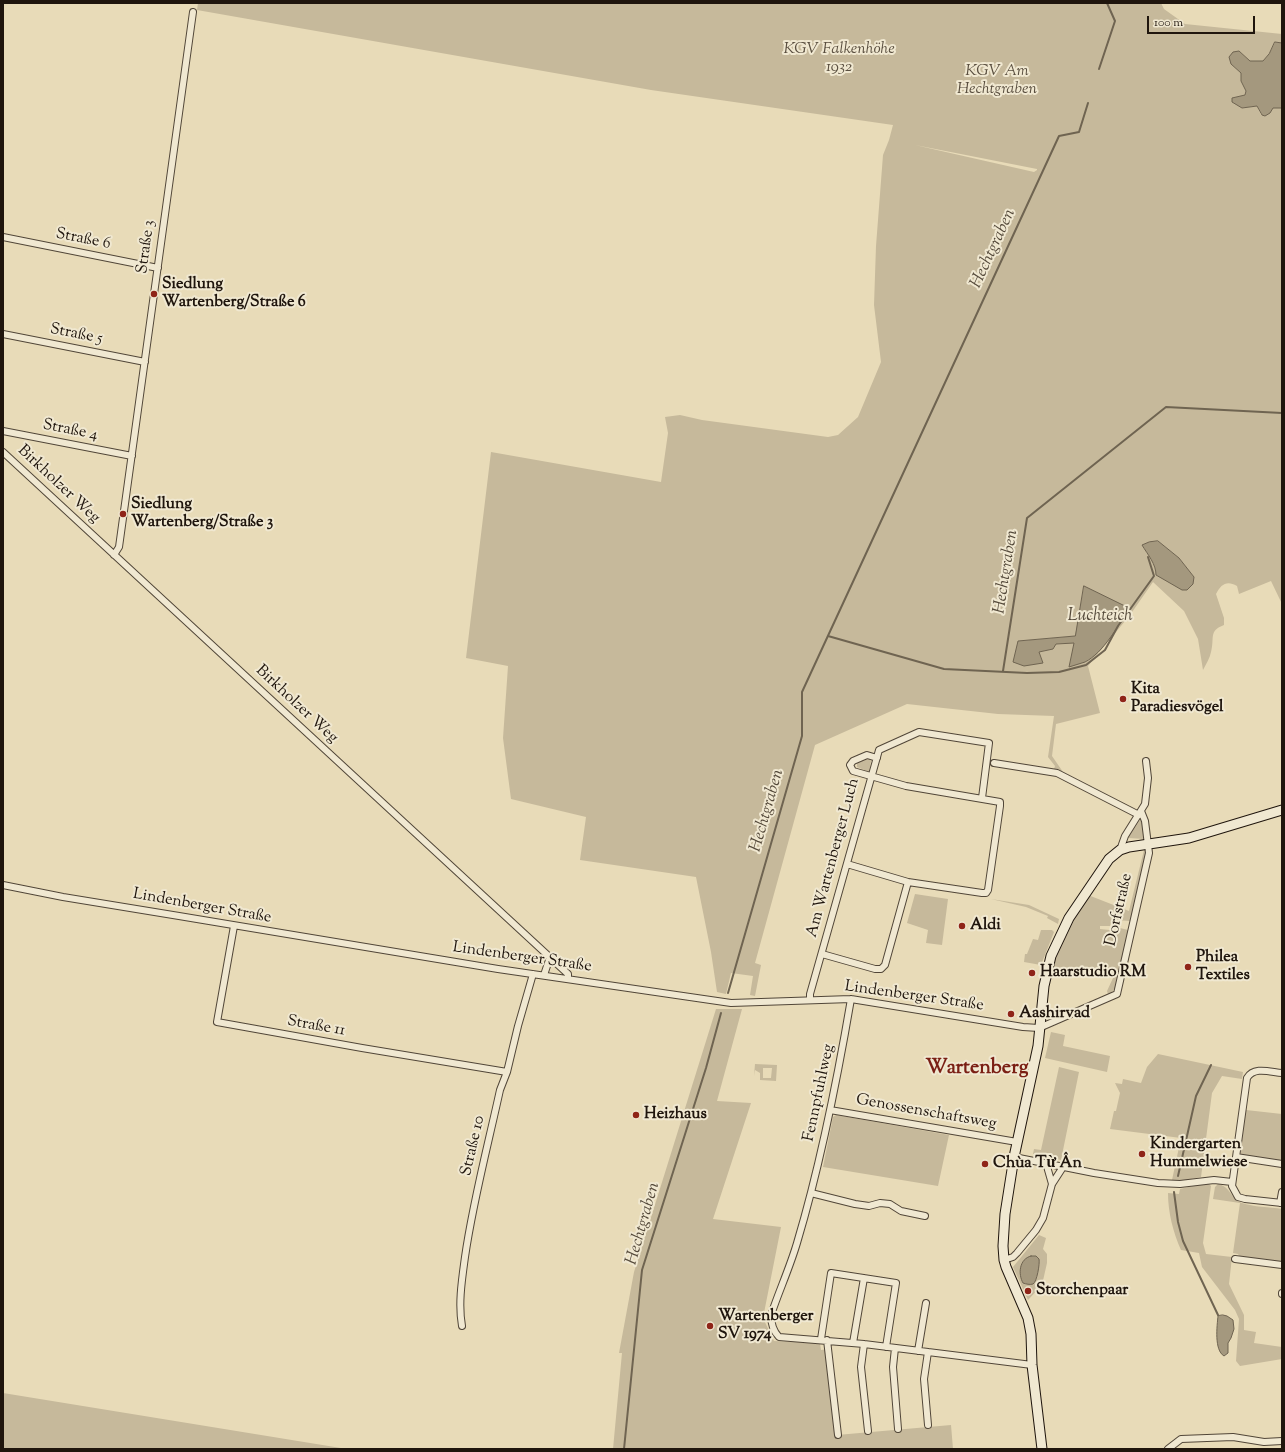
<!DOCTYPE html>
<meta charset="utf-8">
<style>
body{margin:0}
#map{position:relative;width:1285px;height:1452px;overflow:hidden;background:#e8dbb8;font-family:"Sorts Mill Goudy",serif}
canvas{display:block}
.frame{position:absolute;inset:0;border:4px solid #1f150d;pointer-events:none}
.scale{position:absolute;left:1147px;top:16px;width:108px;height:18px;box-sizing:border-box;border:2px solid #1f150d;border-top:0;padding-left:5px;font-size:12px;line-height:14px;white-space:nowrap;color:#1f150d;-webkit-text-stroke:3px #f0e8d1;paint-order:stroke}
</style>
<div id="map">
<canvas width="1285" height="1452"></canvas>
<div class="frame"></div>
<div class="scale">100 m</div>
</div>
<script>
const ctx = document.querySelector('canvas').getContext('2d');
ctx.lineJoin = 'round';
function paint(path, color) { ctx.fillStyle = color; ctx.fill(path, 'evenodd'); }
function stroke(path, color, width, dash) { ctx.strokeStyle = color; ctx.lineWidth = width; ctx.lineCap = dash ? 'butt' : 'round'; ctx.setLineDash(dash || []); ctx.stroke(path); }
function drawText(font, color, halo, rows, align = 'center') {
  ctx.font = font + ' "Sorts Mill Goudy",serif'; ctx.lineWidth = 4; ctx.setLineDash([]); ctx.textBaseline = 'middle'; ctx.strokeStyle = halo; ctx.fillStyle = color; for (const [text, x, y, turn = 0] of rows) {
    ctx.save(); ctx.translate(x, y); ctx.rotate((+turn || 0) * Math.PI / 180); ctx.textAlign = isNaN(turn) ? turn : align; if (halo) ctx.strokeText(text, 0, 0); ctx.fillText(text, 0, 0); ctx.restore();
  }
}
paint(new Path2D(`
 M198,3H1161L1164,9L1185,24L1282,34V43L1275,42L1269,54L1263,61H1250L1239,51L1231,64L1241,73V81L1246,91L1245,95L1233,98L1242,108L1257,106L1261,115L1273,108H1282V604L1271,581L1239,594L1237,586C1227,580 1221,584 1216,594L1224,618V625C1208,631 1215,638 1211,652C1210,658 1206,664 1203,670L1198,639L1184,611L1153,582L1130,615L1088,666L1100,713L1056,724L1052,756L1063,772L1054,769L1055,766L1048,757L1054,716L998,714L907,704L815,745L755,963L761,965L755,996L750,995L753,976L731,973L726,994L717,992L711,952L696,877L580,860L586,817L511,799L503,738L508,666L466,658L491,452L661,482L668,433L665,417L680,415L702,420L828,437L838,435L858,417L881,362L874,305L876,246L883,155L889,140L893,125L651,90L197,10ZM915,145L1037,169V170L1034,172ZM1158,541L1179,558L1194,577L1156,575C1156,564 1148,555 1143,545ZM1118,626L1098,652L1085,662L1074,642L1056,644L1053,649L1039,652L1043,663L1018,641L1075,636Z
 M868,759L871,761L869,772L857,767V763Z
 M1140,820L1142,821L1144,839L1128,838Z
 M1144,850H1146L1130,921L1115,920L1114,924L1111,923L1110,926H1100V929L1119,931L1120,928L1128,930L1115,988L1111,993L1108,994L1107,991L1113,978L1081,973L1053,966L1055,961L1053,959L1063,936L1088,895L1129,911Z
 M915,894L948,899L942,945L926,943L928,930L907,923Z
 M991,899L1029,905L1059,919L1058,924L1047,918L1048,916L1026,907Z
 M1041,930H1052L1054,932L1041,965L1024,962L1025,954H1027L1033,939L1038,940Z
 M716,1009H742L717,1101L751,1103L713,1219L781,1227L763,1318L774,1341L820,1343L821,1350L828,1349L837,1435L951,1425L953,1449H613L622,1353H619L634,1272Z
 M1051,1032L1065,1035L1063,1046L1110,1056L1107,1072L1045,1058Z
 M1158,1054L1243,1072L1242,1079L1222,1076L1212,1093L1201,1177L1181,1181L1172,1180L1181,1138L1110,1129L1114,1111H1116L1120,1093L1115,1083L1122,1084L1123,1079L1141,1083L1147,1067Z
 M755,1064L777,1065L776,1081L760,1080V1073L755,1070L754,1076ZM763,1068H772L771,1078H763Z
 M1059,1067L1079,1072L1061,1160L1033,1154L1034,1149L1041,1150Z
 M1246,1110L1282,1114V1162L1240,1156Z
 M836,1115L949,1135L938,1186L823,1167L833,1117Z
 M1201,1184H1209L1211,1186L1203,1243L1206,1254L1232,1257L1229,1284L1244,1315V1330L1256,1332L1254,1343L1282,1347V1359L1240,1366L1236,1361L1239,1319L1235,1310L1202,1267L1199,1253L1181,1250C1173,1232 1168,1212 1168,1193L1179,1194L1180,1189Z
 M1218,1184C1230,1186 1231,1199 1242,1203C1253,1207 1270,1207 1282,1209V1262L1240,1257L1238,1254L1233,1253L1240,1203L1213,1199L1215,1187Z
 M1039,1235L1046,1238L1043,1249L1047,1254V1263L1042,1285L1028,1300L1013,1267Z
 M3,1393L347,1449H3Z`), '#c6b99b');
const water = new Path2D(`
 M1275,42L1282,43V108H1273L1270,113L1265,116L1262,115L1257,106L1242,108L1232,102V98L1245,95L1246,91L1241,81V73L1231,64L1229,57L1233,52L1239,51L1250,61H1263L1269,54Z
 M1158,541L1179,558L1194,577L1193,584L1187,590H1182L1156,575C1156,564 1148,555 1142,545L1149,542Z
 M1084,586L1129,608C1119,625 1103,653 1085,662C1080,664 1074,665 1069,667L1074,643L1056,644L1053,649L1039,652L1043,663L1024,666L1013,662L1018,641L1075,636Z
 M1031,1256H1036L1039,1259C1040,1263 1037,1282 1033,1284C1030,1285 1026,1284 1023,1283C1018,1274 1019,1259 1031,1256Z
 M1223,1315L1227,1316L1233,1320L1234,1329L1231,1338L1228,1343V1353L1224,1356C1214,1350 1217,1326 1218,1316Z`);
paint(water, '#a4987e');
stroke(water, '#6f6451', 1);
stroke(new Path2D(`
 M1099,69L1115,21L1107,3
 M828,636L944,669L1027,673L1059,672L1086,665L1105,650L1118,626L1154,576L1148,557
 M1003,671L1027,518L1166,407L1282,413
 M728,993L802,736V692L1059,136L1079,132L1088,103
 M1178,1176L1196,1096L1211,1065
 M1174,1192L1178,1222L1183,1241L1218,1315
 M624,1449L642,1270L706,1068L721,1013`), '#6f6451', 2);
const minor = new Path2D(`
 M3,237L158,268
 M3,334L145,362
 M3,431L132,456
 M3,452L568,974V978
 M114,555L119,547L193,12
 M994,763L1057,773L1139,815
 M1120,850L1125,836L1145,804L1148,778L1146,761
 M847,864L908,882L982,893H986L988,890L1000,806V802L906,786L853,771L850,765L853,761L867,755L877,758
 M3,885L63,897L179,916L498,969L731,1003L851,999L1023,1027L1039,1028L1117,994L1149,853L1145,821L1141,811
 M234,926L217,1022L362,1048L507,1072
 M822,954L875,969H881L885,965L908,882
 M544,975L550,957
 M851,999C837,1081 821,1163 797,1243C790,1267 779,1291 771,1315C771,1323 773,1331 779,1337L864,1344L1032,1365
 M810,1000V994L879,750L919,732L989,743L982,798
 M1282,1073C1270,1072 1254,1066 1247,1078L1232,1186L1238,1197L1245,1199L1282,1203
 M830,1110L1017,1142
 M1014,1157L1094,1173L1158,1183L1180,1184L1214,1180L1232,1182
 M1236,1157L1282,1164
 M1046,1163L1052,1184
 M811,1193L855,1204L869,1206L880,1203L890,1204L901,1211L925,1216
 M1280,1203L1282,1192
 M1235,1259L1282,1265
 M1004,1260L1013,1257L1017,1253L1036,1230L1043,1218L1052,1184L1063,1167
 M1282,1294V1293
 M462,1326C458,1304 462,1279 465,1257C473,1201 488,1145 500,1090L507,1072L518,1026L533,974
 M821,1339L831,1273L896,1283L886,1347
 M827,1340L838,1435
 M853,1343L864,1278
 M864,1344L861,1367L868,1431
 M895,1348L893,1367L898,1429
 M918,1351L926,1303
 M928,1352L924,1379L928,1425
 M1168,1449L1181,1439L1233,1437L1264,1442L1282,1441`);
const secondary = new Path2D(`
 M1042,1449L1032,1365L1031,1334L1028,1318L1006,1267L1004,1260L1003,1246L1005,1214L1014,1157L1038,1046L1044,986L1051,956L1069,918L1109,859L1120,850L1129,847L1189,838L1282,810`);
stroke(minor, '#514638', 8);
stroke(secondary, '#1f150d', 11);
stroke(minor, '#f0e8d1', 6);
stroke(secondary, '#f0e8d1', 9);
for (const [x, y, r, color] of [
 [154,294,4,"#8f2418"],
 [123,514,4,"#8f2418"],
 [1123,699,4,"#8f2418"],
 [962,926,4,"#8f2418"],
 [1188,967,4,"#8f2418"],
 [1032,973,4,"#8f2418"],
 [1011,1014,4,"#8f2418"],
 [636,1115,4,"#8f2418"],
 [1142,1154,4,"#8f2418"],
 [985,1164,4,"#8f2418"],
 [1028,1291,4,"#8f2418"],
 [710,1326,4,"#8f2418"]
]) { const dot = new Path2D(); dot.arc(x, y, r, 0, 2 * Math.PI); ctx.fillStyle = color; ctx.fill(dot); stroke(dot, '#f0e8d1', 1.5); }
drawText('italic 16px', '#594e3f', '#f0e8d1', [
 ["KGV Falkenhöhe",839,50],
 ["1932",839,68],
 ["KGV Am",997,72],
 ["Hechtgraben",997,90]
]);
drawText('16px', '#1f150d', '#f0e8d1', [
 ["Straße 6",83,240,11],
 ["Straße 3",147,247,-82],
 ["Straße 5",76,335,11],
 ["Straße 4",70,431,11],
 ["Birkholzer Weg",58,485,43],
 ["Birkholzer Weg",296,705,43],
 ["Am Wartenberger Luch",834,858,-75],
 ["Lindenberger Straße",202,907,10],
 ["Dorfstraße",1120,910,-77],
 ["Lindenberger Straße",522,958,8],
 ["Lindenberger Straße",914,997,8],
 ["Straße 11",316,1027,10],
 ["Fennpfuhlweg",820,1093,-78],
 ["Genossenschaftsweg",926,1113,10],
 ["Straße 10",474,1146,-77]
]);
drawText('bold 16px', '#1f150d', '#f0e8d1', [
 ["Siedlung",162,285],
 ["Wartenberg/Straße 6",162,303],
 ["Siedlung",131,505],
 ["Wartenberg/Straße 3",131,523],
 ["Kita",1131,690],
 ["Paradiesvögel",1131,708],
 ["Aldi",970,926],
 ["Philea",1196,958],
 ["Textiles",1196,976],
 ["Haarstudio RM",1040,973],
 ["Aashirvad",1019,1014],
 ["Heizhaus",644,1115],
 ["Kindergarten",1150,1145],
 ["Hummelwiese",1150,1163],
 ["Chùa Từ Ân",993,1164],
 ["Storchenpaar",1036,1291],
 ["Wartenberger",718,1317],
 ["SV 1974",718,1335]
], 'left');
drawText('italic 17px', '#54493a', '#f0e8d1', [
 ["Hechtgraben",994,249,-65],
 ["Hechtgraben",1007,572,-81],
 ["Luchteich",1100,617],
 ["Hechtgraben",768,811,-74],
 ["Hechtgraben",644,1224,-74]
]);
drawText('bold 20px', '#7a1f14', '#f0e8d1', [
 ["Wartenberg",977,1070]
]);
</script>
